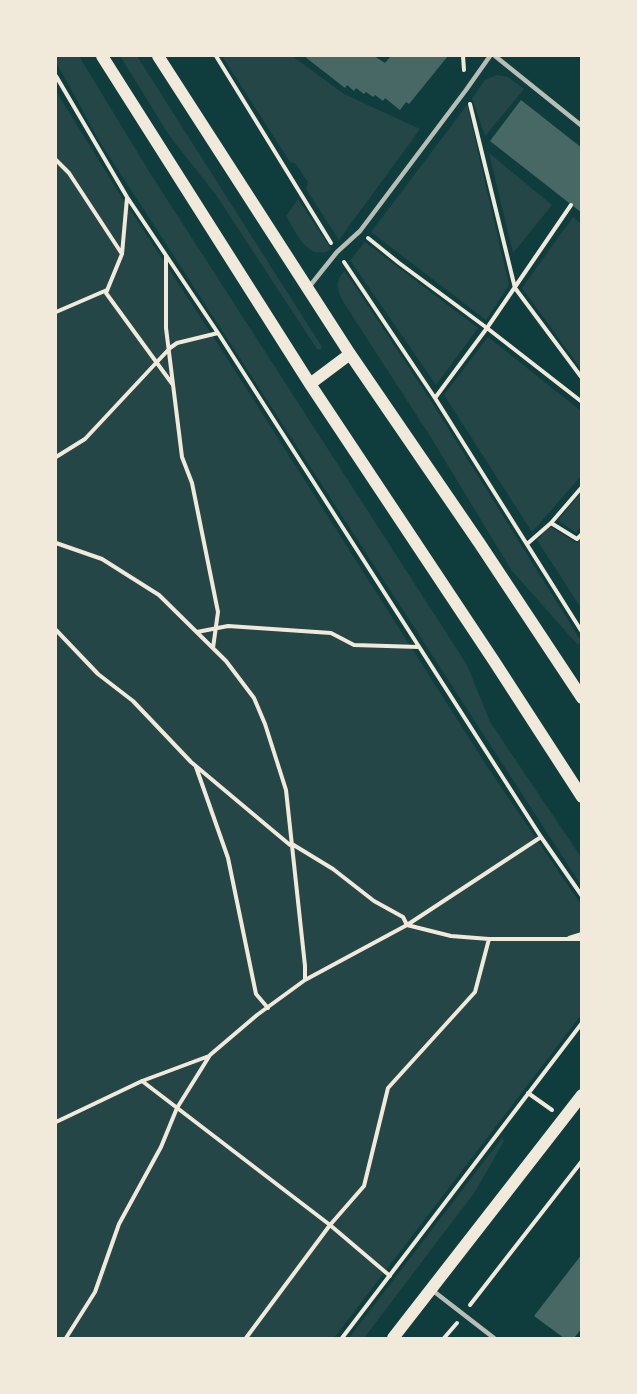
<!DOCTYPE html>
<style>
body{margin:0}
#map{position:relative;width:637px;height:1394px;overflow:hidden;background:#0f3d3e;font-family:"Fira Sans",sans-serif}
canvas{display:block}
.frame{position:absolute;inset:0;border:57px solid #f1e9da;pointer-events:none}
</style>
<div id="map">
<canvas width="637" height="1394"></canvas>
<div class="frame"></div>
</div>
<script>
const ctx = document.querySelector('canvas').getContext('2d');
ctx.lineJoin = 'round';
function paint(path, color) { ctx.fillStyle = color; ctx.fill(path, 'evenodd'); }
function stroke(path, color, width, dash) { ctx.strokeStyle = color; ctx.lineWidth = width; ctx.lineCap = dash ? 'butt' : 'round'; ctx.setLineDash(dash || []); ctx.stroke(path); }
paint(new Path2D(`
 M56,56H79L150,173L467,665L490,722L581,857V885L100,142L56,62Z
 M120,56H137L322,347L321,350L317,349L216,195L169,135Z
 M222,56H292L344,94L420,129L339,240L306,189L308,182L296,164L290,162Z
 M497,75L508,77L524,89L485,136L472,98L485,80Z
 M56,91L119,193L216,341L490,771L582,906L581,1015L334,1338H56Z
 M467,105L509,285L486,320L371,232Z
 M489,153L552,205L513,253Z
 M298,199L331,249C308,263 297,233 286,216Z
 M573,217L581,224V369L522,288Z
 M365,242L478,328L436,385L350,260Z
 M345,271L431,401L581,641L578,645L512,571L430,436L344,303C338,291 333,282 345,271Z
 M488,337L581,411V476L532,532L444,395Z
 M581,493V526L576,533L558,520Z
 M550,527L577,543L581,539V608L537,540Z
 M502,1138L504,1141L475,1192L364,1338H349Z`), '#244646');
paint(new Path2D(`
 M304,56H374L385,63L391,56H448L409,104L406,102L400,110L385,98L383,101L375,95L373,97L366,92L364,94L356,88L354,91L347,85L345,88Z
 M521,100L582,148V213L490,141Z
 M582,1254V1328L574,1338H564L534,1316Z`), '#486865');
stroke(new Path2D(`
 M216,56L331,243
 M463,56L464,70
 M56,76L127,197L218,333L541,837L582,896
 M470,104L515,288L582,378
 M56,160L69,173L122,254
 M127,198L122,254L106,293L173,385
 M368,238L399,263L487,328L582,402
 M166,256V328L182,457L192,483L218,612L213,648
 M344,262L435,398L582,632
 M56,312L107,290
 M435,398L487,328L571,205
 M56,457L85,439L170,348L177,343L218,333
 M551,523L577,539L582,534
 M56,543L102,559L159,595L226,661L254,698L265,724L286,790L305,966V980
 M527,544L551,523L582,487
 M56,630L98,674L133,701L191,762L290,845L292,844L333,869L374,901L403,917L407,925L541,837
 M197,632L228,626L331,633L354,645L419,647
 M196,767L228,858L256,994L268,1008
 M569,938L582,934
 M142,1081L330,1225L390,1276
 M528,1093L552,1110
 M56,1122L142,1081L209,1056
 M470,1305L582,1161
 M66,1338L95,1292L119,1224L161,1147L177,1108L210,1055L257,1015L305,980L407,925L451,936L489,939H582
 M246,1338L330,1225L364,1186L388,1088L475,992L489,939
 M342,1338L582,1023
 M444,1338L457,1323`), '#f1e9da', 4);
stroke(new Path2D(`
 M495,56L582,126
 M309,287L337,252L360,231L466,90L490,56
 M432,1290L494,1338`), '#b8beb3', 4.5);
stroke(new Path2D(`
 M102,56L310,384L494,661L582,797
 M158,56L350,354L480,544L582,698
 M310,384L350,354
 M393,1338L582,1095`), '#f1e9da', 12);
</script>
